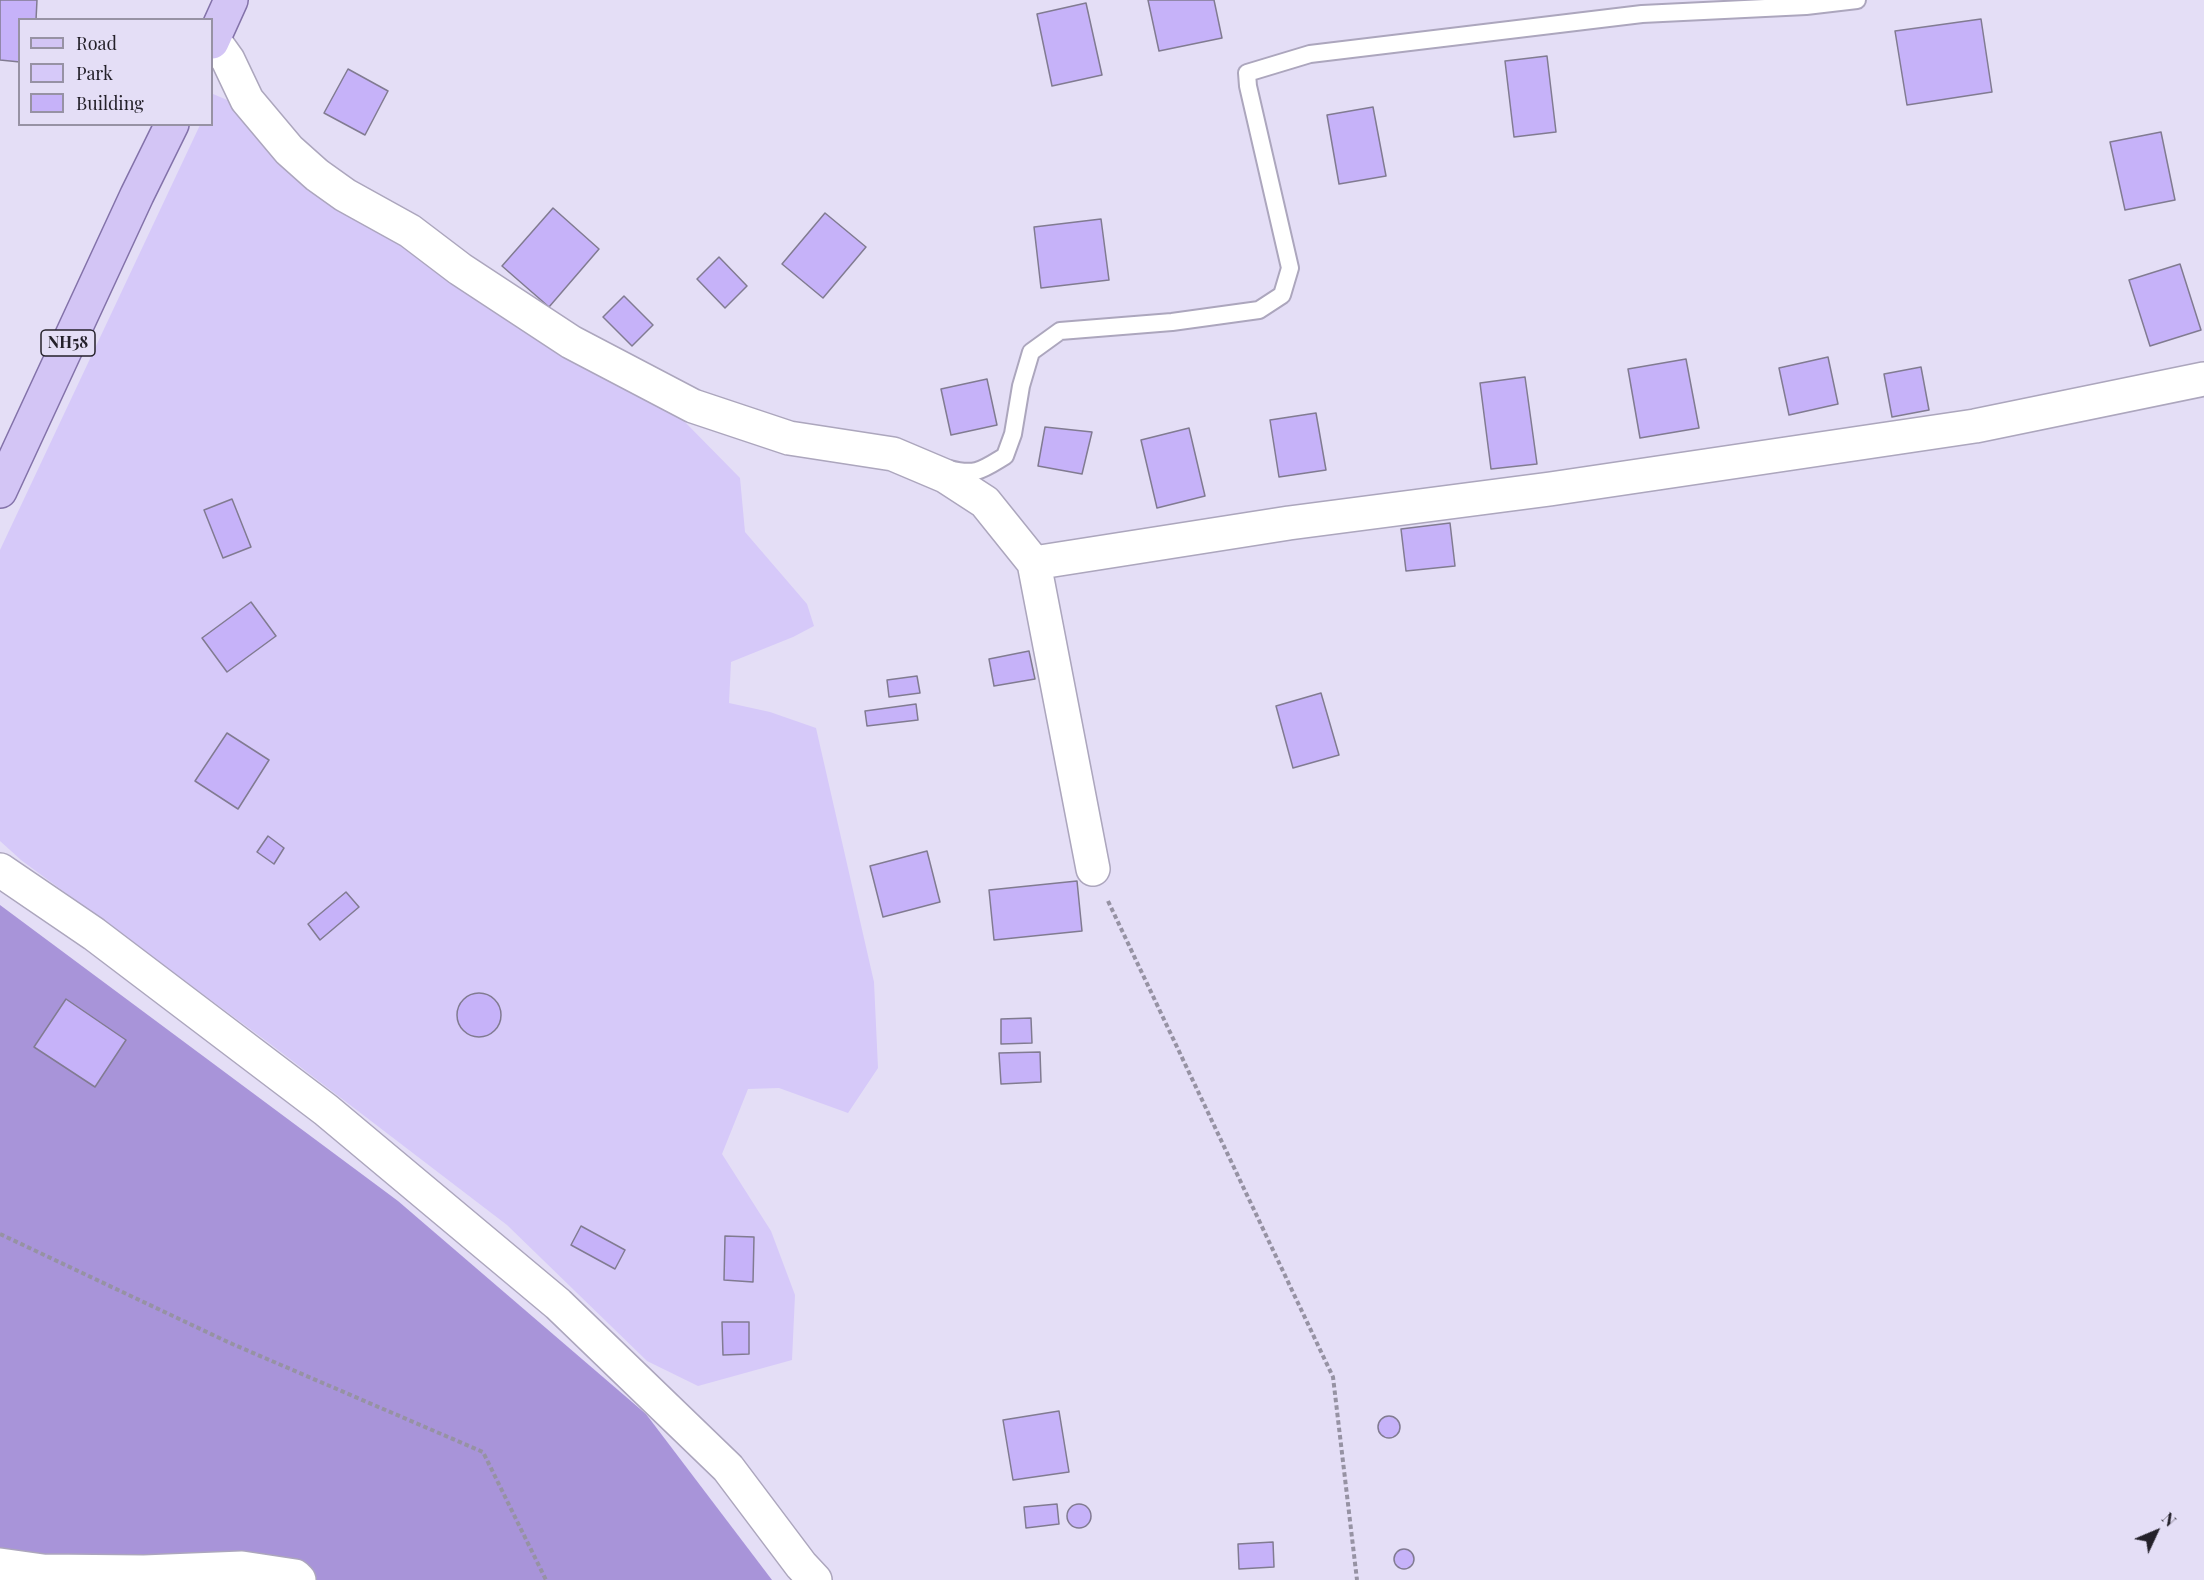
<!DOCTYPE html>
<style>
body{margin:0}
#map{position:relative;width:2204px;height:1580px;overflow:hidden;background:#e4def6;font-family:"Playfair Display",serif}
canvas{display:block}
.legend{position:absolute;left:18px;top:18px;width:195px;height:108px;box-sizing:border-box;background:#e4def6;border:2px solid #9792a4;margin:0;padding:8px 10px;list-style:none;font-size:18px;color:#24212a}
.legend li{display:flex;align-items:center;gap:12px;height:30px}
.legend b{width:30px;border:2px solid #9792a4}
.north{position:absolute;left:2126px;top:1502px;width:60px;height:60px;-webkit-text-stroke:4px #e4def6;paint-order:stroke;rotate:46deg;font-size:16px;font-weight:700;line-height:24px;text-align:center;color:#24212a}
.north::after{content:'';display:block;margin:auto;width:21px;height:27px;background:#24212a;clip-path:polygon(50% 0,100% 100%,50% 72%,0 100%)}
</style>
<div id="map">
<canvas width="2204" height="1580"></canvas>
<ul class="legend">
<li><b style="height:8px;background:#d3c5f5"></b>Road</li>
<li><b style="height:16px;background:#d6c9f9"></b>Park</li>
<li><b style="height:16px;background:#c6b2f9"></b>Building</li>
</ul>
<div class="north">N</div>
</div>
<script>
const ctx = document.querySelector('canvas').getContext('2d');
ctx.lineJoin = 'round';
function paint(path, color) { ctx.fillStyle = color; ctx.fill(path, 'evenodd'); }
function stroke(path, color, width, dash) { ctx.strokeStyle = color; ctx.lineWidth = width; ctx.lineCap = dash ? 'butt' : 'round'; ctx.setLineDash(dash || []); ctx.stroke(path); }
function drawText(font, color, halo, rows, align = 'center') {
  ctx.font = font + ' "Playfair Display",serif'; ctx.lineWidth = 5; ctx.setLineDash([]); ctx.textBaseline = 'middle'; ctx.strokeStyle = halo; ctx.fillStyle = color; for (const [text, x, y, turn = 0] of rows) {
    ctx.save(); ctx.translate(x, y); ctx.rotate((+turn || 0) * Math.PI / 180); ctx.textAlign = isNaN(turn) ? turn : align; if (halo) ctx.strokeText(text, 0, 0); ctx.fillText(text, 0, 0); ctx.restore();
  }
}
paint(new Path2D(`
 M213,94L232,102L682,419L740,478L745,532L807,604L814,626L793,637L731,662L729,703L770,712L816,728L874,982L878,1068L848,1113L779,1088L748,1089L722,1154L771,1231L795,1295L792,1360L698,1386L647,1361L507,1225L269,1043L21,860L0,841V550L200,125L212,124V98Z`), '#d6c9f9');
paint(new Path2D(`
 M0,905L398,1201L646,1414L772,1580H0Z`), '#a894d9');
const building = new Path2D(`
 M0,0H37L36,20H20V62L0,60Z
 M1148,0H1214L1222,38L1159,51Z
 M1086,3L1102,75L1052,86L1037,14Z
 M1981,19L1992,92L1907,105L1895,31Z
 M1547,56L1556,132L1514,137L1505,61Z
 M348,69L388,91L365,135L324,113Z
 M1373,107L1386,176L1339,184L1327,115Z
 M2161,132L2175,200L2125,210L2110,142Z
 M553,208L599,249L549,307L502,266Z
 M825,213L866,247L823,298L782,264Z
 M1101,219L1109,280L1041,288L1034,227Z
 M719,257L747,286L725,308L697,279Z
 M2180,264L2201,330L2150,346L2129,280Z
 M624,296L653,325L632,346L603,317Z
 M1828,357L1838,404L1789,415L1779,368Z
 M1686,359L1699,428L1640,438L1628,369Z
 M1921,367L1929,410L1892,417L1884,374Z
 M1525,377L1537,464L1491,469L1480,383Z
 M987,379L997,425L951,435L941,389Z
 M1316,413L1326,470L1279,477L1270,420Z
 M1045,427L1092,432L1082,474L1038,466Z
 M1189,428L1205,496L1157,508L1141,440Z
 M232,499L251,547L223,558L204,510Z
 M1450,523L1455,566L1406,571L1401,529Z
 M251,602L276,636L227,672L202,638Z
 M1029,651L1035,679L994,686L989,659Z
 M917,676L920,693L889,697L887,680Z
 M1321,693L1339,755L1293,768L1276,706Z
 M916,704L918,720L867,726L865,711Z
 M227,733L269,760L238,809L195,781Z
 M268,836L284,848L274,864L257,852Z
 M927,851L940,902L883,917L870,866Z
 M1077,881L1082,931L994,940L989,890Z
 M346,892L359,907L320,940L308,924Z
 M457 1015a22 22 0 1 1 44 0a22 22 0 1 1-44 0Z
 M66,999L126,1040L95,1087L34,1047Z
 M1031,1018L1032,1043L1001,1044V1019Z
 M1040,1052L1041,1082L1001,1084L999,1053Z
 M581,1226L625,1250L615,1269L571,1245Z
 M725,1236L754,1237L753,1282L724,1280Z
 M722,1322H749V1354L723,1355Z
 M1059,1411L1069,1472L1013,1480L1003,1420Z
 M1378 1427a11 11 0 1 1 22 0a11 11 0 1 1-22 0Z
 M1057,1504L1059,1524L1026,1528L1024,1507Z
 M1067 1516a12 12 0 1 1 24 0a12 12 0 1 1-24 0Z
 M1273,1542L1274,1567L1239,1569L1238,1544Z
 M1394 1559a10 10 0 1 1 20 0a10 10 0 1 1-20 0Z`);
paint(building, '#c6b2f9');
stroke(building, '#817b91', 1.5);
const service = new Path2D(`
 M949,469C976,476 982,470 1005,456L1013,434L1021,386L1031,352L1060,331L1172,322L1259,310L1282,295L1290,268L1248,86L1247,73L1310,54L1642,14L1806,6L1857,0`);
const minor = new Path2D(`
 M213,39L228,60L247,100L289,150L317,175L345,195L410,231L460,269L571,342L693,406L789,438L893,454L945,476L985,502L1034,563
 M1093,869L1034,563L1289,523L1550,489L1975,426L2204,379
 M0,870L94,934L326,1110L558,1304L728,1468L801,1565L815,1580
 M0,1565L43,1571L144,1572L242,1568L295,1576L299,1580`);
const primary = new Path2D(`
 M212,42L231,0
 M0,491L137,195L172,124`);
stroke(service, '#aca6bd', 20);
stroke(minor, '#aca6bd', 36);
stroke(primary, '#8372a9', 36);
stroke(new Path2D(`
 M1108,901L1333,1377L1357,1580
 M0,1234L230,1343L483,1452L546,1580`), '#9692a3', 4, [4.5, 3]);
stroke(service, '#fff', 16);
stroke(minor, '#fff', 33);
stroke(primary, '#d3c5f5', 33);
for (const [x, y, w] of [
 [68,343,54]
]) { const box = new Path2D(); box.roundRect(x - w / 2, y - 13, w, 26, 4.5); ctx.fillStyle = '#e4def6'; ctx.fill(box); stroke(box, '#24212a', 1.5); }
drawText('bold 16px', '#24212a', null, [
 ["NH58",68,343]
]);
</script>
